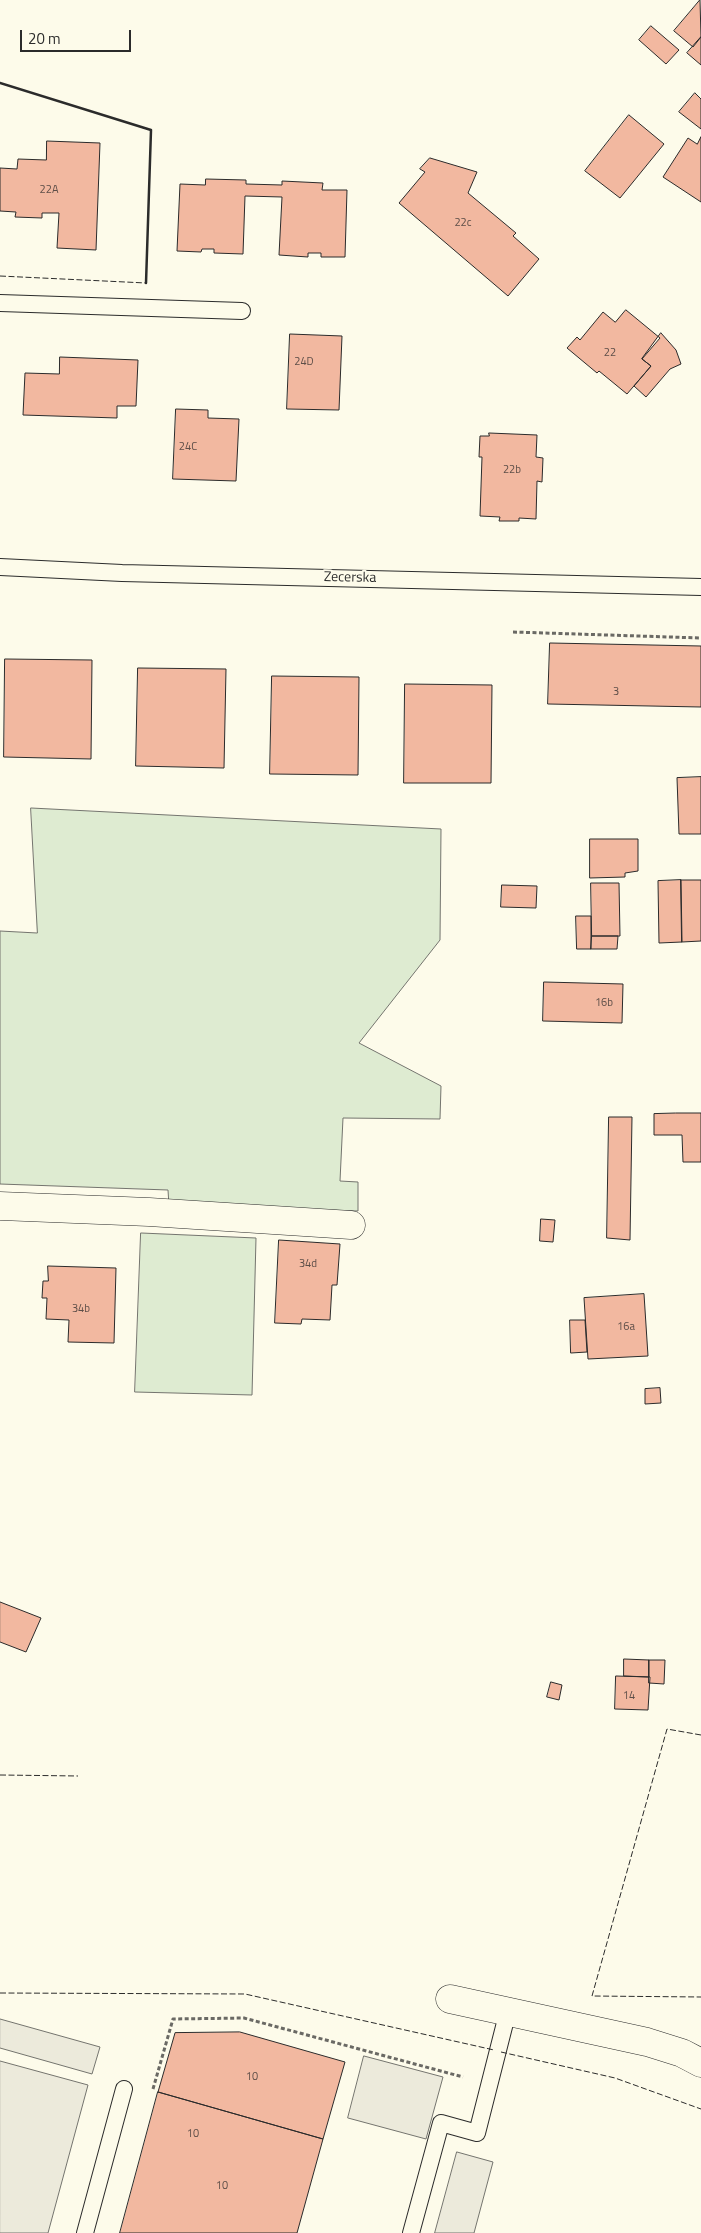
<!DOCTYPE html>
<style>
body{margin:0}
#map{position:relative;width:701px;height:2233px;overflow:hidden;background:#fdfbea;font-family:"Titillium Web",sans-serif}
canvas{display:block}
.scale{position:absolute;left:20px;top:30px;width:111px;height:22px;box-sizing:border-box;border:2px solid #2b2b2b;border-top:0;padding-left:6px;font-size:15px;line-height:18px;white-space:nowrap;color:#2b2b2b;-webkit-text-stroke:4px #fdfbea;paint-order:stroke}
</style>
<div id="map">
<canvas width="701" height="2233"></canvas>
<div class="scale">20 m</div>
</div>
<script>
const ctx = document.querySelector('canvas').getContext('2d');
ctx.lineJoin = 'round';
function paint(path, color) { ctx.fillStyle = color; ctx.fill(path, 'evenodd'); }
function stroke(path, color, width, dash) { ctx.strokeStyle = color; ctx.lineWidth = width; ctx.lineCap = dash ? 'butt' : 'round'; ctx.setLineDash(dash || []); ctx.stroke(path); }
function drawText(font, color, halo, rows, align = 'center') {
  ctx.font = font + ' "Titillium Web",sans-serif'; ctx.lineWidth = 4; ctx.setLineDash([]); ctx.textBaseline = 'middle'; ctx.strokeStyle = halo; ctx.fillStyle = color; for (const [text, x, y, turn = 0] of rows) {
    ctx.save(); ctx.translate(x, y); ctx.rotate((+turn || 0) * Math.PI / 180); ctx.textAlign = isNaN(turn) ? turn : align; if (halo) ctx.strokeText(text, 0, 0); ctx.fillText(text, 0, 0); ctx.restore();
  }
}
const green = new Path2D(`
 M31,808L441,829L440,940L359,1043L441,1086L440,1119L343,1118L340,1181L358,1182V1211L169,1206L168,1190L0,1184V931L37,933Z
 M141,1233L256,1238L252,1395L135,1392Z`);
paint(green, '#deebd1');
stroke(green, '#74746e', 1);
const parking = new Path2D(`
 M0,2019L100,2047L92,2074L0,2048Z
 M364,2056L443,2077L426,2139L348,2118Z
 M0,2061L88,2085L48,2233H0Z
 M457,2152L493,2162L474,2233H435Z`);
paint(parking, '#eceadb');
stroke(parking, '#74746e', 1);
const building = new Path2D(`
 M700,0L701,37L693,47L674,31Z
 M651,26L679,50L666,64L639,40Z
 M701,37V65L687,53Z
 M695,93L701,99V129L679,112Z
 M629,115L664,144L620,198L585,171Z
 M701,137V202L663,177L688,138L697,144Z
 M47,141L100,143L96,250L57,248L59,213H42V218L15,217L16,212L0,211V168L17,169L18,159L46,160Z
 M430,158L477,172L468,193L516,233L513,236L539,259L508,296L399,203L425,172L420,169Z
 M206,179L246,180V184L282,185V181L323,183L322,190H347L345,257H321V253H308V257L279,255L282,197L245,196L243,254L214,253V249H202L201,252L177,251L180,184L205,185Z
 M626,310L660,338L642,359L651,366L627,394L599,371L597,373L567,348L577,337L580,340L603,312L615,322Z
 M661,333L676,350L681,364L670,369L646,397L634,386L651,366L642,359Z
 M290,334L342,336L339,410L287,409Z
 M60,357L138,360L136,406H117V418L23,415L25,373L59,374Z
 M176,409L208,410V418L239,419L236,481L173,479Z
 M489,433L537,435L536,457L543,458L542,482L537,481L536,519L519,518V521H499L500,517L480,516L482,457H479L480,436H489Z
 M550,643L701,646V707L548,704Z
 M5,659L92,660L91,759L4,757Z
 M138,668L226,669L224,768L136,766Z
 M272,676L359,677L358,775L270,774Z
 M405,684L492,685L491,783H404Z
 M701,777V834H679L677,778Z
 M590,839H638V871L625,873V877L590,878Z
 M681,880L682,942L659,943L658,881Z
 M681,880H701V941L682,942Z
 M591,883H619L620,936H592Z
 M502,885L537,886L536,908L501,907Z
 M576,916H591V949H577Z
 M592,936H618L617,949H591Z
 M544,982L623,984L622,1023L543,1021Z
 M676,1113H701V1162H683L682,1135H654V1114Z
 M609,1117H632L630,1240L607,1238Z
 M541,1219L555,1220L553,1242L540,1241Z
 M279,1240L340,1244L337,1285H332L330,1320L302,1319L301,1324L275,1323Z
 M48,1266L116,1268L114,1343L68,1342L69,1320L46,1319L47,1298H42L43,1281H48Z
 M644,1294L648,1356L588,1359L584,1298Z
 M570,1320H585L587,1352L571,1353Z
 M660,1388L661,1403L645,1404V1389Z
 M0,1602L41,1618L26,1652L0,1642Z
 M624,1659L649,1660V1677L624,1676Z
 M649,1660H665L664,1684L649,1683Z
 M616,1676L650,1677L648,1710L615,1709Z
 M551,1682L562,1685L559,1700L547,1697Z
 M240,2032L345,2062L323,2139L158,2092L175,2033Z
 M158,2092L323,2139L297,2233H120Z`);
paint(building, '#f2b8a0');
stroke(building, '#2b2b2b', 1);
const lane = new Path2D(`
 M0,303L242,311
 M0,567L122,573L701,587
 M85,2233L124,2089
 M411,2233L441,2123L477,2133L508,2011`);
const street = new Path2D(`
 M0,1206L149,1212L351,1225
 M450,1999L647,2042L682,2053L701,2063`);
stroke(lane, '#2b2b2b', 18);
stroke(street, '#2b2b2b', 29);
stroke(new Path2D(`
 M513,632L701,638
 M153,2089L173,2019L244,2018L463,2077`), '#6a6964', 3, [4, 2.5]);
stroke(lane, '#fdfbea', 16);
stroke(street, '#fdfbea', 28);
stroke(new Path2D(`
 M0,276L146,283
 M701,1735L667,1729L592,1996L701,1997
 M0,1775L78,1776
 M0,1993L245,1994L494,2050
 M501,2052L615,2078L701,2109`), '#2b2b2b', 1, [6, 2.5]);
stroke(new Path2D(`
 M0,83L151,130L146,283`), '#2b2b2b', 2.5);
drawText('11px', '#5d4e48', null, [
 ["22A",49,190],
 ["22c",463,223],
 ["22",610,353],
 ["24D",304,362],
 ["24C",188,447],
 ["22b",512,470],
 ["3",616,692],
 ["16b",604,1003],
 ["34d",308,1264],
 ["34b",81,1309],
 ["16a",626,1327],
 ["14",629,1696],
 ["10",252,2077],
 ["10",193,2134],
 ["10",222,2186]
]);
drawText('14px', '#2b2b2b', '#fdfbea', [
 ["Zecerska",350,578,1]
]);
</script>
